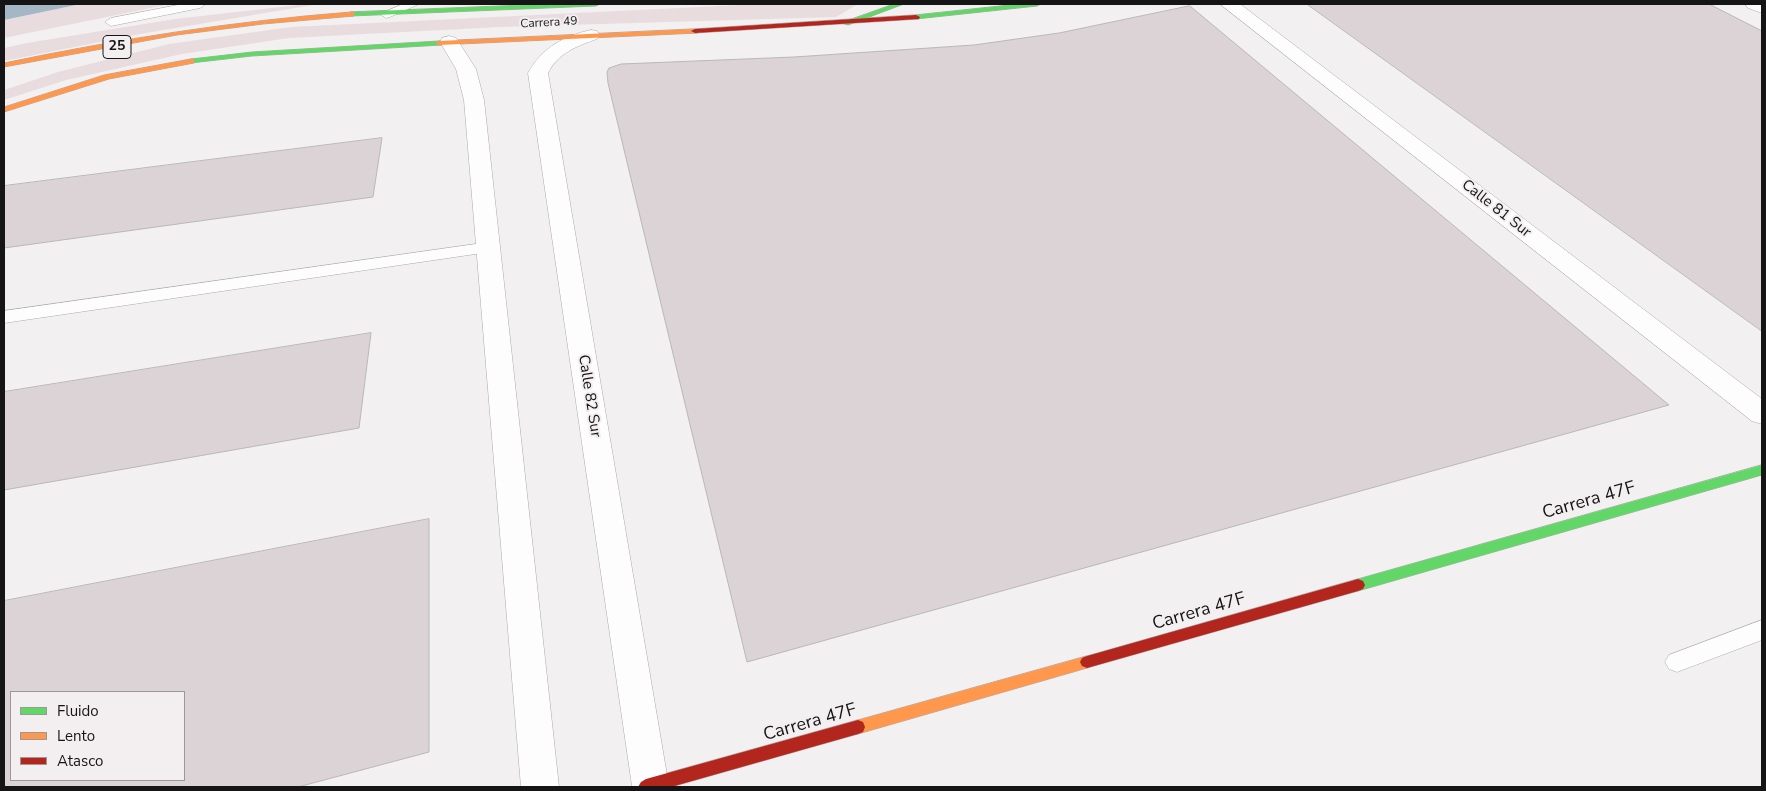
<!DOCTYPE html>
<style>
body{margin:0}
#map{position:relative;width:1766px;height:791px;overflow:hidden;background:#f2f0f1;font-family:"Nunito Sans",sans-serif}
canvas{display:block}
.frame{position:absolute;inset:0;border:5px solid #161515;pointer-events:none}
.legend{position:absolute;left:10px;top:691px;width:175px;height:90px;box-sizing:border-box;background:#f3eff0;border:1px solid #9b9898;margin:0;padding:6px 9px;list-style:none;font-size:15px;color:#161515}
.legend li{display:flex;align-items:center;gap:10px;height:25px}
.legend b{width:25px;border:1px solid #9b9898}
</style>
<div id="map">
<canvas width="1766" height="791"></canvas>
<div class="frame"></div>
<ul class="legend">
<li><b style="height:6px;background:#63d668"></b>Fluido</li>
<li><b style="height:6px;background:#ff974d"></b>Lento</li>
<li><b style="height:6px;background:#b3261e"></b>Atasco</li>
</ul>
</div>
<script>
const ctx = document.querySelector('canvas').getContext('2d');
ctx.lineJoin = 'round';
function paint(path, color) { ctx.fillStyle = color; ctx.fill(path, 'evenodd'); }
function stroke(path, color, width, dash) { ctx.strokeStyle = color; ctx.lineWidth = width; ctx.lineCap = dash ? 'butt' : 'round'; ctx.setLineDash(dash || []); ctx.stroke(path); }
function drawText(font, color, halo, rows, align = 'center') {
  ctx.font = font + ' "Nunito Sans",sans-serif'; ctx.lineWidth = 4; ctx.setLineDash([]); ctx.textBaseline = 'middle'; ctx.strokeStyle = halo; ctx.fillStyle = color; for (const [text, x, y, turn = 0] of rows) {
    ctx.save(); ctx.translate(x, y); ctx.rotate((+turn || 0) * Math.PI / 180); ctx.textAlign = isNaN(turn) ? turn : align; if (halo) ctx.strokeText(text, 0, 0); ctx.fillText(text, 0, 0); ctx.restore();
  }
}
paint(new Path2D(`
 M81,4H170L4,38V20Z
 M307,4H319L140,34L4,61V48L27,43L175,19Z
 M761,4H858L836,17L500,27L289,38L182,54L66,80L4,100V90L58,72L169,44L291,27Z`), '#e9dcdf');
paint(new Path2D(`
 M4,4H81L4,20Z`), '#a3b7c4');
const building = new Path2D(`
 M1307,4H1709L1762,31V331Z
 M1190,6L1669,405L747,662L608,83L607,72L609,68L621,64L794,57L974,45L1059,33Z
 M382,138L373,197L4,248V186Z
 M371,333L359,428L4,490V392Z
 M429,519V752L298,787H4V601ZM11,692H184V780H11Z`);
paint(building, '#dbd3d6');
stroke(building, '#b9b7b8', 1);
const lane = new Path2D(`
 M183,4H206L200,8L111,26L105,22L111,18Z
 M403,4H419L390,17L386,18L380,14Z
 M490,242L496,243L498,247L496,251L4,323V311Z
 M1762,620V640L1677,672L1669,669L1665,662L1669,655Z`);
const street = new Path2D(`
 M1220,4H1240L1762,399V424L1752,421Z
 M1745,4H1762V13L1748,8Z
 M591,30L597,31L600,35L597,39C577,46 558,53 548,73L669,787L632,786L528,73C542,48 563,36 591,30Z
 M449,36L456,38L476,69L484,100L559,787H521L464,100L456,69L440,42L442,38Z`);
const fast = new Path2D(`
 M549,4H600L596,6L351,16L347,14L351,12Z
 M894,4H904L848,25L841,23Z
 M1019,4H1041L1037,6L916,19L912,17L916,15Z
 M439,41H442V45L252,56L191,63L187,61L191,59L252,52Z
 M1762,465V475L1358,591L1353,589L1351,585L1353,581L1358,579Z`);
const slow = new Path2D(`
 M351,12H354V16L263,24L177,35L4,67V63C119,39 234,21 351,12Z
 M695,29L699,31L698,33L439,45L435,43L439,41Z
 M191,59H194V63L109,79L4,112V107L104,75Z
 M1087,656L1092,658L1094,662L1092,666L1087,668L858,734L853,732L851,727L853,722L858,720Z`);
const jam = new Path2D(`
 M916,15L920,17L919,19L695,33L691,31L695,29Z
 M1358,579L1363,581L1365,585L1363,589L1358,591L1087,668L1082,666L1080,662L1082,658L1087,656Z
 M858,720L863,722L865,727L863,732L858,734L671,787H638L641,782L646,779Z`);
stroke(lane, '#acaaab', 1);
stroke(street, '#acaaab', 1);
stroke(fast, '#acaaab', 1);
stroke(slow, '#acaaab', 1);
stroke(jam, '#acaaab', 1);
paint(lane, '#fdfdfd');
paint(street, '#fdfdfd');
paint(fast, '#63d668');
paint(slow, '#ff974d');
paint(jam, '#b3261e');
drawText('12px', '#161515', '#f3eff0', [
 ["Carrera 49",549,23,-3]
]);
for (const [x, y, w] of [
 [117,47,28]
]) { const box = new Path2D(); box.roundRect(x - w / 2, y - 11.5, w, 23, 4); ctx.fillStyle = '#f3eff0'; ctx.fill(box); stroke(box, '#161515', 1); }
drawText('bold 14px', '#161515', null, [
 ["25",117,47]
]);
drawText('15px', '#161515', '#f3eff0', [
 ["Calle 81 Sur",1496,209,38],
 ["Calle 82 Sur",589,396,81]
]);
drawText('18px', '#161515', '#f3eff0', [
 ["Carrera 47F",1589,501,-16],
 ["Carrera 47F",1199,612,-16],
 ["Carrera 47F",810,723,-16]
]);
</script>
